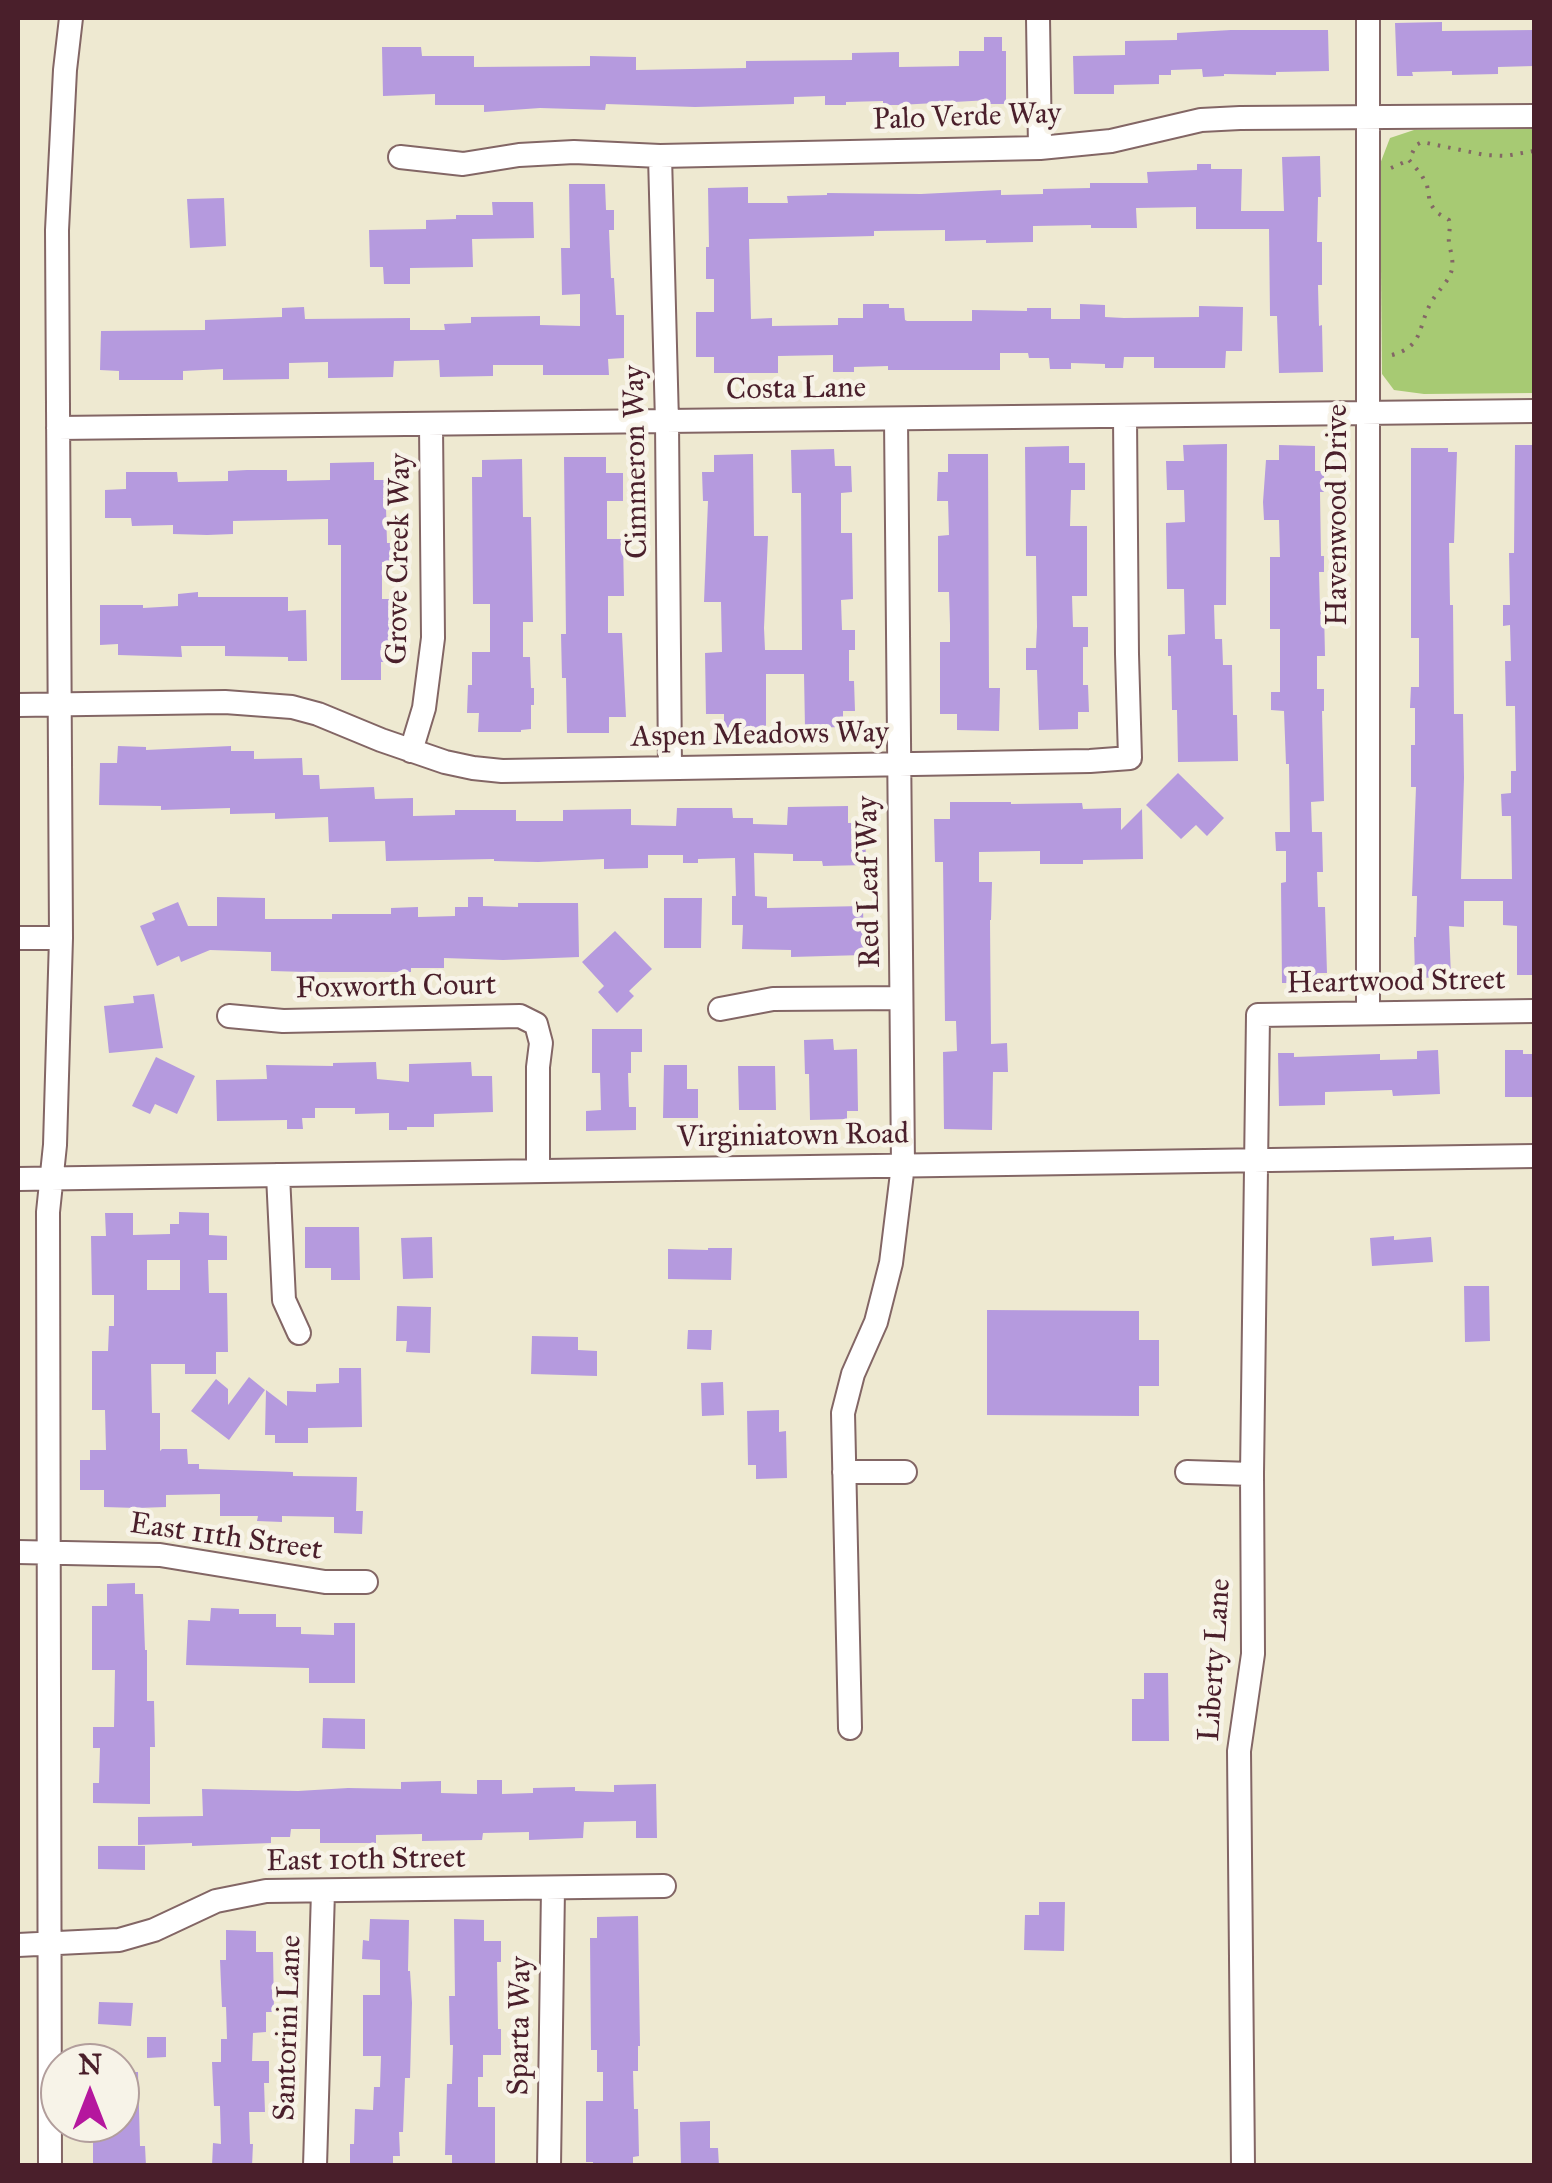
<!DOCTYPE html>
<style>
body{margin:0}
#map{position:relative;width:1552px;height:2183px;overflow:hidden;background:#eee9d1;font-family:"IM FELL Great Primer",serif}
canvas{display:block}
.frame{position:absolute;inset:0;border:20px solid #4a1f2b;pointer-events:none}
.north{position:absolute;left:40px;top:2043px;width:100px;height:100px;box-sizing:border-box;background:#f7f3e8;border:2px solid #b29e9c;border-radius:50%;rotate:0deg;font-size:28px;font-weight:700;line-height:40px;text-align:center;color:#4a1f2b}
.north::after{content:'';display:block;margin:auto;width:35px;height:45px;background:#b5179e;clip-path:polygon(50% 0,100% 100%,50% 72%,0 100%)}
</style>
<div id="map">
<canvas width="1552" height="2183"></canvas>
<div class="frame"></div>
<div class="north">N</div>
</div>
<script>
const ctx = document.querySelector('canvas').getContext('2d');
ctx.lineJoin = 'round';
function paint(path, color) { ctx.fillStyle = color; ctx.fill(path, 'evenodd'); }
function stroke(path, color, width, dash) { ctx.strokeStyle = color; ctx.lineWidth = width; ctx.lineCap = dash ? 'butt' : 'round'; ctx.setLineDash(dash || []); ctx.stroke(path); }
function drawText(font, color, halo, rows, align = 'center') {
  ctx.font = font + ' "IM FELL Great Primer",serif'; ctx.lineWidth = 9; ctx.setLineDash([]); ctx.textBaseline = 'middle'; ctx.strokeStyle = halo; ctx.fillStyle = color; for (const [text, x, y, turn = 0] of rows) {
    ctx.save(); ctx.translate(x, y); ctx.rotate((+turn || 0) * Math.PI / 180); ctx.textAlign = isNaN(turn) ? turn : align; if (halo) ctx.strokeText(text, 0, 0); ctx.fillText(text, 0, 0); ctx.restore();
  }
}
paint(new Path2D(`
 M1534,129V393L1424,394L1394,390L1382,374L1380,164L1390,138L1414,130Z`), '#a7ca73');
paint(new Path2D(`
 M1442,22V31L1534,30V66L1498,67V74L1452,75V71L1412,72L1413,76H1397L1395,23Z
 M1231,30H1328L1329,71L1276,72V75L1224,74V76L1203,77L1202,69L1171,70V75H1159V84L1114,85V94H1074L1073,56L1125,55V41L1177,40V33Z
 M984,37H1002V51H1006V104H990V100L899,105H883V101L846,102V105H825V96L794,97V104L695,107L606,104L605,110L540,108L484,112V105H435V94L383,96L382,47H421L422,56H474V67L590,66V56L636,57V70L746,68V61L852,60V53L899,52V67L959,66V51H984Z
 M1320,156L1321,197H1318L1317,242H1322V285H1318L1319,326L1322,325L1323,372L1279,373L1277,316H1270L1269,229H1196V207L1136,208L1137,228H1091V225L1033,226V242L986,243V240L945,241V230L874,231V236L749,239L751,319L772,318V326L838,325V318H863V304H889V308H904L905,320L907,321H972V310L1027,311V308H1051V319H1080V304L1105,305V317L1124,318L1199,317V306L1243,307L1242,351H1226L1225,368H1154V357H1124L1123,368H1105V364L1071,363V369H1050L1049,358H1029L1028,353H1000V370H888V366L854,367V372H833V355L778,356V373H714V357H696V312H714V279H706V247H709L708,188L748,187V203H788L787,196L827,195V193L921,194L1001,190V195L1043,194V189L1090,188V183H1148L1147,172L1197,170V164H1211V169H1242L1241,211H1284L1282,157Z
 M569,184H605L606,210H614V230H609L611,278H614L616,315H624V358L608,359L609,375H543V365H493V376L440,377L439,360L394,361L393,377L328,378V362L289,363V379L223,380V369L183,371V380H119V371L100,370L101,331L205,330V320L282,317V308L304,307L305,319L410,318V330H445L444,324L471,323V317L540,316V325L580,326V294L562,295L561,248H570Z
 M224,198L226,246L190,248L187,199Z
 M492,202H533L534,238L472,239L473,267L410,268V284H384L383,267H370L369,230L426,229V220L456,219V215H493Z
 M1227,444L1226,605H1214L1215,639H1222L1223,665H1232L1233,715H1237L1238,761L1178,762L1177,710H1172L1171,656H1168V635L1185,634L1184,589H1167L1166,523L1185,522L1184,490H1167L1166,461H1184L1183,445Z
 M1279,445L1315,446V471H1324V492H1320L1321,556H1324V572H1319L1320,610H1324L1325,656H1317V689H1324V711H1322L1324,801L1311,802L1312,832H1322L1323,872H1317L1318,907H1325L1327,973H1317L1318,983H1282L1281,883L1286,882V851H1276L1275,832H1290L1289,764H1286L1284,711L1271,710V692H1280V629H1270V557H1280L1279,520H1264L1263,502L1266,460H1279Z
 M1515,445H1534V975H1517V926L1503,925V901H1464V927L1449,926L1451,977L1415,978L1414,937H1416L1417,896H1412L1416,787H1411V745H1415V708H1410L1411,687H1419V638H1411V448H1448V452H1457L1454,543H1449L1450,605H1453L1454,714H1463L1464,778L1461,879H1512L1511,816H1502L1501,794L1511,793V771H1516L1515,706H1506L1505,661H1511L1510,625L1503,626V605H1510L1509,553H1514Z
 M1069,446V463H1085V490H1071L1070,526H1087V596H1072L1073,627H1088V647H1083V685H1088L1089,712H1078V729L1039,730L1037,670H1026V648H1036L1037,627L1036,556H1026L1025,447Z
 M834,449L835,466H851L852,492L841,493V533H852L853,599L841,600L842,630H855V650H849V681H854L855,711H843V727L805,728L804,674H766V733H724V714H706L705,653L722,652L721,602H704L708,501H703L702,472H714V455L753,454L754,536H768L764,628L765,650H802L801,493H792L791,450Z
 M948,454H988L989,688H1000L999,731L957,730V714H940V642H950V625L949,592H938V536L949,535L948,501H937L938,472H948Z
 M564,457H606V473H623V501H607V539H623L624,596H608V633H622L626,717H609V733H567L566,678H562L561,634H566Z
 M522,459L523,517H531L533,622H523V657H530L531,688H534V705H531V729L521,730V732H478L479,713H467L468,685H472V652H490V604H473L472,477H482V460Z
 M374,462V480H391V508H386L387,543H392V562H382V599H392L391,662H381V680H341V545H328V519L233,521V534L207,535L173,534V525L132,526L131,518H105V490L126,489V472H177L178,482L228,481V471L247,470H287V481L330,480V463Z
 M198,592V597H288V611L306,610L307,661H288V657L225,656V646H181L182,657L118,655V644L100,645V605H143V608L178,606V594Z
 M118,746L146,747V750L231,746V751H254V759L302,758L303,775H319L320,789L374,787L375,799L413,798V816L455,815V810H516V821H563V810L631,809V825L676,826L677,808H732L733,818H753V824L787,825L788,807L848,806V823H865L866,865L823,866L822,861H793V854L754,853L755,896L767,897V908L863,906L864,955L791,957V950L742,949L743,925H732V896H736L735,858L698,859V863H683V855H648V868L604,869V859L538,862L494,861V859L386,861L385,841L329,842L328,817L275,819V813L230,814V808L161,810V806L99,805L100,763H117Z
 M1178,773L1224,818L1207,836L1196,825L1181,839L1146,805Z
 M950,802H1011V804L1082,803L1083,809L1121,808V830L1142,809L1143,859L1083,860V864H1040V851L979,852V882H992L991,920H990L991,1044L1007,1043L1008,1072H993L992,1130L944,1129L943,1052L957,1051L956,1021H945L943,862H935L934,819H950Z
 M217,897L265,898V919H332V914H391V908L418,907V917L455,916V907H468V897H483V906L518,907V903H578L579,957L503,960L444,958V968H411V972H307L271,971V952L210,950L181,962L179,956L157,966L140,926L155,920L152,913L178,902L188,926H217Z
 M664,898H702L701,948H664Z
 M615,931L652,969L629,991L634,996L617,1013L598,992L604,986L582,962Z
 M154,994L163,1048L109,1053L104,1006L134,1003L133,996Z
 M592,1029H642V1052H631V1073H628L629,1107H636V1130L586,1131V1111L601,1110L600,1073H592Z
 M833,1039L834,1050L857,1049L858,1111H847V1119L810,1120L809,1074H805L804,1040Z
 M1438,1050L1440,1094L1393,1096L1392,1090L1325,1092V1105L1279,1106L1278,1053H1294V1057L1380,1054V1060L1417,1059V1051Z
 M1505,1050H1523V1054H1534V1097H1505Z
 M156,1057L195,1076L177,1114L155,1104L150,1114L132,1106Z
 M376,1062L377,1079L409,1082V1064L471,1062L472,1076H492L493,1112L434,1114V1127H407V1130H389V1113L355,1114V1108H315V1118H302L303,1129H287V1120L217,1121L216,1080L267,1079L266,1065L333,1066V1063Z
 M664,1065H687V1089H698V1118H663Z
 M738,1066H775L776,1110H739Z
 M179,1212L209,1213V1235L227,1236V1260H208L209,1293H227L228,1352H216V1374H185V1364H151L152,1413H160V1451L162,1449H187L188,1464H199V1469L293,1472V1476L357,1477L356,1511H363L362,1534L334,1533V1517L282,1516V1522L257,1521L258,1516H220V1494L166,1495V1507L137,1508L104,1507V1490H80V1460H90V1450H106L105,1410H92V1351H108L109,1326H114V1295H92L91,1236H106L105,1213H133V1235L170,1234V1224H179ZM147,1260H180V1290H147Z
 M305,1227H359L360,1280H331V1268H305Z
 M1394,1236V1240L1431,1237L1433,1262L1372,1266L1370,1238Z
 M432,1237L433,1278L403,1279L401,1238Z
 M708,1248H732L731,1280L668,1279V1249L708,1250Z
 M1464,1286H1489L1490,1341L1465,1342Z
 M397,1306L431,1307L430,1353L406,1352L407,1341H396Z
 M987,1310L1139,1311V1340H1159V1386H1139V1416L987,1415Z
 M688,1330H712L711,1350L687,1349Z
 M532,1336L578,1337V1350L597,1351V1376L531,1374Z
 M339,1368H361L362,1427L308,1428V1443H275V1435H265L266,1390L287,1406V1391L316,1392V1384L339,1383Z
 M249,1377L265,1390L229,1440L191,1411L216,1379L228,1389V1405Z
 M723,1382L724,1415L702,1416L701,1383Z
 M779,1410V1432L786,1431L787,1478L756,1479V1465H748L747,1411Z
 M135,1583V1594H143L145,1650H147V1701H154L155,1747H150V1804L93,1803V1783H99L100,1748H93V1727H114L115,1670H92V1606H107V1584Z
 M211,1608L239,1609V1614H276V1627H301V1634L334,1635V1623H355V1683H309V1668L186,1665L188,1620L210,1621Z
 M1144,1673H1168L1169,1741H1132V1699H1144Z
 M323,1718L365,1719V1749L322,1748Z
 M477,1780H502V1794L533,1793V1788L575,1787V1791L614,1792V1785L656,1784L657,1838H636V1821L584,1822L583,1838L529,1840V1832L483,1833L482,1840L422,1841V1834L376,1835V1843H320V1829H291L290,1837H271V1843L192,1846V1843L138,1845V1817L203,1816L202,1789L298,1791L348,1788L401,1789V1782L441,1781V1793L477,1794Z
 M98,1846H145V1870L98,1869Z
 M1039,1902H1065L1064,1951L1024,1950L1025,1915H1039Z
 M638,1916L640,2046H638V2071H633L634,2109H638L639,2156L633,2157V2166H593V2162H586V2101H603V2072H597V2050H591L590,1938H597V1917Z
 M370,1919L409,1920L408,1971H410L412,2003L410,2078H405L403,2132H399L400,2156H393V2166L350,2164V2144H354L355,2109L373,2110L374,2087H380L381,2056H363V1995H380V1960L362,1959L363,1940L369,1941Z
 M454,1919L484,1920V1941H501V1962H497L498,2029H501V2055H483V2077H478V2107H495V2163H481V2166H452V2155H445L447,2084H452L453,2045H450L449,1996H455Z
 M226,1930L256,1931V1952H273L274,2012H266V2032L253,2033L252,2061H269V2083H264L265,2112H249L250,2144H253L252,2166H212L213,2143L221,2144L220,2106H214L212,2062H221V2039H227L226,2007H222L220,1960H226Z
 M99,2002L133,2003L131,2026L98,2024Z
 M147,2037H166V2057L147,2058Z
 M120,2072H138L140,2146H145L146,2166H93V2142L101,2141V2123H120Z
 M710,2121V2148H718L719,2166H681L680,2122Z`), '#b59ade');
const minor = new Path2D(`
 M1038,18L1040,148
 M1368,18V1012
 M660,156L667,422L670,768
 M400,157L463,164L519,155L574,152L660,156L1040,148L1111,141L1201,120L1240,118L1534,116
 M58,428L1534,411
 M18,705L225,702L292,707L318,714L381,740L445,762L473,768L502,771L1090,761L1130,758L1127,654L1125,417
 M411,751L424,708L433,638L431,425
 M18,938H61
 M720,1009L773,999L901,998
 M229,1016L283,1021L520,1016L536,1024L541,1043L538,1067V1170
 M278,1175L284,1300L299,1333
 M18,1179L1534,1156
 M844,1472H905
 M1187,1472L1252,1474
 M18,1552L160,1555L325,1582H366
 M850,1728L843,1413L853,1374L876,1322L891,1263L903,1165L896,419
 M18,1945L119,1940L154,1930L216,1901L266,1891L664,1886
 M50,2166L48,1212L55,1145L61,938L57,230L65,70L71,18
 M315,2166L323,1891
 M549,2166L553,1888
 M1243,2166L1239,1751L1253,1654L1252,1474L1258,1015L1534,1011`);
stroke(minor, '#836665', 26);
stroke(new Path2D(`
 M1391,168L1409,160
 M1392,355C1425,346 1417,326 1432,301C1437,292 1446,284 1450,275C1455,264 1451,254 1449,243C1448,235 1451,229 1449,220L1436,212L1430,203L1427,185L1421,174L1409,160L1416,145L1422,142L1485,155L1505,156L1534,151`), '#836665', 4, [2.5, 8]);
stroke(minor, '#fff', 22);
drawText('30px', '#4a1f2b', '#f7f3e8', [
 ["Palo Verde Way",967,118,-2],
 ["Costa Lane",796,390,-1],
 ["Cimmeron Way",637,462,-91],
 ["Havenwood Drive",1339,515,-90],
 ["Grove Creek Way",400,559,-89],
 ["Aspen Meadows Way",760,736,-1],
 ["Red Leaf Way",870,882,-91],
 ["Heartwood Street",1396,983,-1],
 ["Foxworth Court",396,988,-1],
 ["Virginiatown Road",793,1137,-1],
 ["East 11th Street",226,1538,8],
 ["Liberty Lane",1216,1660,-86],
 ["East 10th Street",366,1861,-1],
 ["Sparta Way",521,2026,-89],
 ["Santorini Lane",289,2028,-88]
]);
</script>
